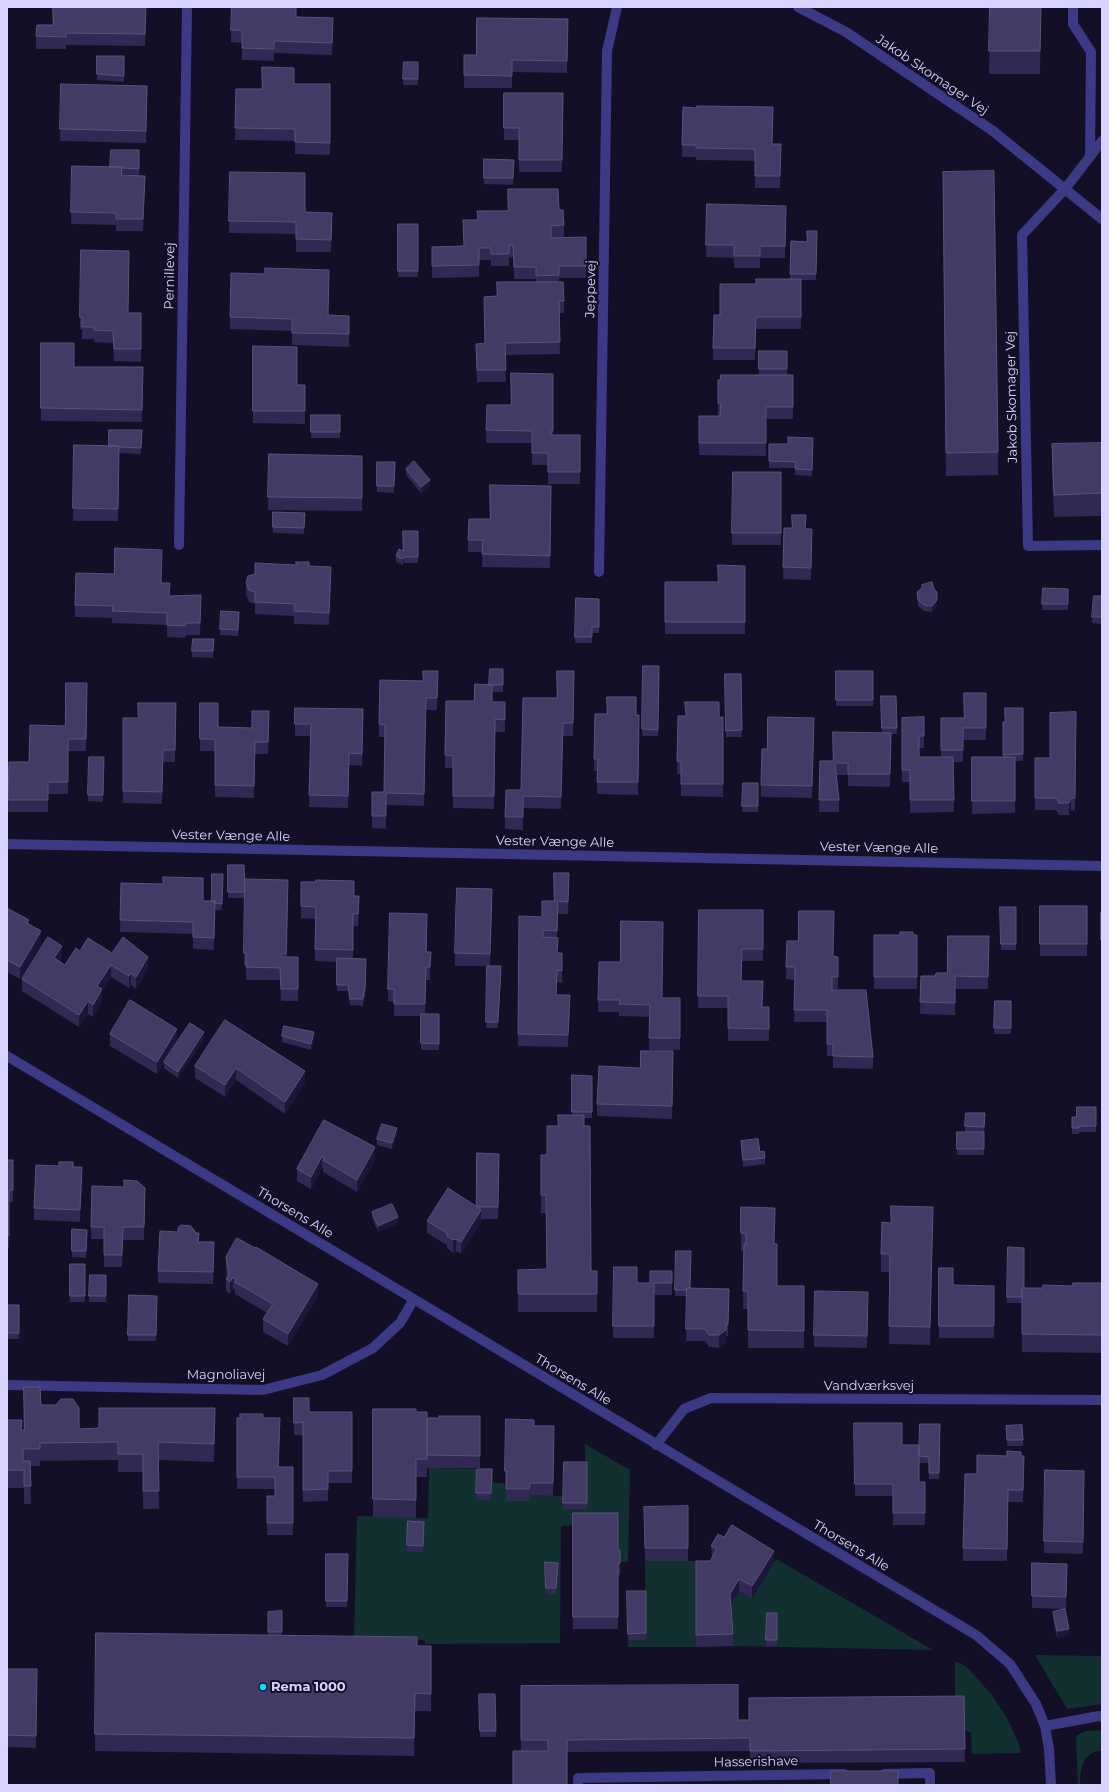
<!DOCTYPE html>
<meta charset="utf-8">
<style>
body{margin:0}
#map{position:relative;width:1109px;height:1792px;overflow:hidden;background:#130f26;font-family:Montserrat,sans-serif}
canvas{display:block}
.frame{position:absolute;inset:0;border:8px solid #d9d4ff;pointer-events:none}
</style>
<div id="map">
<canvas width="1109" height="1792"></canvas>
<div class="frame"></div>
</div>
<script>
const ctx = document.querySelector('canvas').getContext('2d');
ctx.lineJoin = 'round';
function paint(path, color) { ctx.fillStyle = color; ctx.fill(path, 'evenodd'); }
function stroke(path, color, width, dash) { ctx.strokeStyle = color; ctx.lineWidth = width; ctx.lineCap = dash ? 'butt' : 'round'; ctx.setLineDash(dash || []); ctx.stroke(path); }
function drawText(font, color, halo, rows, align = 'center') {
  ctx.font = font + ' Montserrat,sans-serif'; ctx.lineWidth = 4; ctx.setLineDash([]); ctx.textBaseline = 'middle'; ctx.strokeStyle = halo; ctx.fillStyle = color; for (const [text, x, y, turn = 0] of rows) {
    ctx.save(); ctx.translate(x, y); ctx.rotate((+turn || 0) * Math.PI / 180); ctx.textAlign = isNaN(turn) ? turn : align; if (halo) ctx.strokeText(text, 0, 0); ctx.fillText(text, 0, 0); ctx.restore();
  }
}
paint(new Path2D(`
 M585,1444L630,1470L628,1562H618L573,1525L561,1526L560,1643L425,1644L424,1640L354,1641L357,1516L428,1518L429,1468L493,1469V1483H507L530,1495L563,1496L564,1509H587Z
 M776,1559L792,1568L933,1650L733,1646L730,1606L739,1591L752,1598Z
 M645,1561H696V1647H628V1640L646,1639Z
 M1035,1655L1102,1656V1704L1067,1709Z
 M955,1661L967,1667L991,1694L1007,1718L1018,1741L1021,1753L972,1754L971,1732L965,1731L964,1708H955Z
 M1102,1730V1751C1083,1751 1080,1769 1080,1785H1078L1076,1736L1086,1731Z`), '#12302f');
stroke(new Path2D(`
 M1073,7V24L1091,52L1090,156
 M1102,141L1065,189L1022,235L1028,546L1102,545
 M884,1774L930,1773V1785
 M578,1785V1778L844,1774`), '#3d3a85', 10);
stroke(new Path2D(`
 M798,7L846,32L993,131L1102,219
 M179,545L187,7
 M599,572L607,51L617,7
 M7,844L1102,866
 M7,1056L976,1635L1010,1664L1036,1704L1045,1726L1049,1749L1051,1785
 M7,1385L263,1390L322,1375L373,1348L400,1323L414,1299
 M656,1445L684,1409L711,1398L1102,1400
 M1045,1726L1099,1716L1102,1717`), '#3d3a85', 10);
paint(new Path2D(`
 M146,7L145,46L66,45V49H36V36L53,25Z
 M990,7H1041L1040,74H989Z
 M296,17L333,31L332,55L274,53V61L242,60V43L231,42V30Z
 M568,19L567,73L512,72V88H464V55H476Z
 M97,56H124V82L97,80Z
 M404,62H418V85H403Z
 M294,84H330V155L295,154V141L235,140L236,89H262Z
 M504,93H563L562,172H519V140H504Z
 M147,98L146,143L60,141V129Z
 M683,107L773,144H781L780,188H755V161L696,160V157H682Z
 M139,150V175L122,174V175L145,188L143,231H116V225L71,224L72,166L110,167Z
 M484,159L514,160L513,185L484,184Z
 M230,172L305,212L332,225L331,252H296V234L229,233Z
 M943,194L998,452V475L946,476Z
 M707,204L786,206L785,258H760V268H734V258L706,257Z
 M559,210L564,225V237L558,238L586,266V278H559V282L564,301V313H559L560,354L505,355L506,382H477L476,356L485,343L484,297L497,296L536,282V279H514L513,257L509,258V266H491V260H479V277L432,278V247L463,246L477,220V211Z
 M398,224H418V277H398Z
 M817,231L816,280H801V329H756L755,360H713L714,315H720L756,284L790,279L791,241L807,242Z
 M128,313H141V362L114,361L113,343L94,342V339H82V329H80V317Z
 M329,315L349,316V347L292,345V331L230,329V317Z
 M41,343L74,367H143L142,422L41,421Z
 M253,346L297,385H305V424L253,423Z
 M759,351H787V375H759Z
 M553,374V435H580V484H548V465H532V443H486L487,405H511Z
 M793,375V419H766V456L699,455V416H720L718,415V380Z
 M311,415H340V438H311Z
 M142,430L141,454L119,453L118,521H73L74,445L109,446Z
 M813,438L812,476L795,475V468H769V444H788Z
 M1102,443V516L1054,517L1052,467V444Z
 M269,454L362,456V511L268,510Z
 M377,462H395L394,493L377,492Z
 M406,469L430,486L421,493L406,475Z
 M733,472H781V545H732Z
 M551,486L550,568L482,567V552H468V540L490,519Z
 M305,513L304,534L273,533V527Z
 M784,528L812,529L811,580L783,579Z
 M418,531V563H404L403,565L396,562V556L403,551Z
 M162,562L161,583L170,596L201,607L200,635H186L185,638L167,637V625L112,623V618L75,617V605Z
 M309,566L331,579L329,625L294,624V616L255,614V604L249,602L246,595V583Z
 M745,566V634H665V582H718Z
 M1043,588L1068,589V610H1042Z
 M934,589L937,592V606L932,612L924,611L918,606L917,592Z
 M1102,596V624L1092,623V617Z
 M576,598L599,599V633H592V643H575Z
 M221,611L239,612L238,636L220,635Z
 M193,639H214L213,658L192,657Z
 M643,666H659L658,736H642Z
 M503,669V692H492V702H505V732H495L494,809L453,808V768H445L446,701H474Z
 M574,671L573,736H563L561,809L523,808V830L505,829V817L521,790L557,698Z
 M836,671H873V706H836Z
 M725,674H741L742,737H726Z
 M87,683L86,751H68V794H48V812H8L9,762H29L65,726Z
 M438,683L437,710H426L424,806L386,805V829L372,828V792H384L385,737H379V724Z
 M986,693V740H963V762H953L954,812L910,813V782H902V718L924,717V748H919V757H941V718H964Z
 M881,696H896L897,734H891L890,787L848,786V775H836L839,800V812H819L820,761H833L882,733Z
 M176,703L175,762H163L162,804L123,803V718H138Z
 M200,703L218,727L252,728L269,723L268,754H255L254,798L215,797V751H200Z
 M295,708L363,709L362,766L349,765L348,808L309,807L311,736H295Z
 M1023,708V761H1015V813L972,814V757H1003V722H1005Z
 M1076,712L1075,811L1071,810L1069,815H1059L1056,810H1035V758H1050Z
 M595,714L639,715L638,795L597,794V771H594Z
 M678,716L723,717V797L681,796V774H677Z
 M814,718L812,798L761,797V785L767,749Z
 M89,757H104L103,802L88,801Z
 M743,783H758V812H742Z
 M228,865H244L245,898H228Z
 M223,874L222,910H215L214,950L193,949V934L120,932L121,883L203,901H212Z
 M301,882L354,896H359L358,926H353V959H366L365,997H364L363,1006L350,1005L348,991H337V962L315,961V919L301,918Z
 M569,885L568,914H558L557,937V953H562V983L557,982L556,995L570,1007L568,1047L518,1046L519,916L542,917L554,901Z
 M288,892L287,957H298V1001H281L280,980H246V965H244V953Z
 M492,901L490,966L501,972L498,1028H486L487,966H455V953Z
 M1040,906H1087V956H1040Z
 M1000,907H1016V950H1001Z
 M7,908L29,924L41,943L20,979L7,972Z
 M699,910H763V961H742V981L762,1007H769V1041H728V1008H698Z
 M1101,912H1102V952H1101Z
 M390,913L427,926V952H431L430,980H426L425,1014H439V1050H421V1016H394V1002L388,1001Z
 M874,935H917V989H874Z
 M989,936L988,989H955V1015L920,1014L921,976H935L947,973Z
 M787,941L833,956L838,957V989H832V990L873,1057V1069L833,1068V1056H827V1022H794L795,980L786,979Z
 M80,951L112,953L148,969L136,989L131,985L129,988L111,977L102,990V1002L93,1017L88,1014L79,1027L22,991V979L62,958L60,961L65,965Z
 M599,962L662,998H680V1050H649L650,1017L619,1016V1012H598Z
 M995,1001H1011V1034H994Z
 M225,1020L305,1083L285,1114L236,1080L225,1097L195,1078V1066Z
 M110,1034L177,1041L169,1055L204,1038L178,1078L164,1068V1063L157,1074L110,1046Z
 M282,1036L314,1039L311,1050L282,1042Z
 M673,1064L672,1119L597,1116V1104L640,1068Z
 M572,1075L592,1076V1118H584V1126L591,1271H597V1312H518V1270L547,1269L546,1213H541V1155H547L558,1126L572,1115Z
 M1096,1107V1132H1079V1134H1072V1117H1076Z
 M324,1120L375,1160L357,1192L323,1172V1169L322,1168L311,1189L297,1181V1169Z
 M985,1120L984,1133V1155H957V1132H965V1126Z
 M397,1134L392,1149L377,1145V1139Z
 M741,1141L765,1158V1164L743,1167L741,1148Z
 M7,1160H13V1202H9V1248H7Z
 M499,1166L498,1219H481V1222L461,1254L456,1251L453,1253L447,1248V1245L427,1233V1221L476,1206Z
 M73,1167L82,1180L80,1222L34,1220V1208Z
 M145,1188L144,1240H123L122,1267H104V1239H91V1227Z
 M741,1207L774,1244L777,1286H804V1348H748V1309H743L744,1251H741Z
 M372,1212L398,1224L378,1232L372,1218Z
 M933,1225L930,1345L889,1344L890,1272H881V1254Z
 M72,1229L87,1230L86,1258L72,1257Z
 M199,1242L214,1254L213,1284L158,1283V1271Z
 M1008,1247L1024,1288H1043L1102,1283V1353L1022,1352V1303H1007Z
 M676,1251L690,1288L729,1301L728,1336H726V1342L719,1348L709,1347L705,1341H686L687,1296H675Z
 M226,1257L318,1296L288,1346L263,1332V1319L267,1313L235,1294V1290L233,1289L230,1294L226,1291V1279L227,1277L226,1269Z
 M70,1264H85V1302H70Z
 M614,1267L637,1283H650L672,1271V1295H654V1338H613Z
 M939,1268L953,1285L994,1286V1338H939Z
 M90,1275H106V1302H89Z
 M129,1295L157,1296L156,1341H128Z
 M868,1304L867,1348L814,1347V1335Z
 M7,1305H19V1339H7Z
 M294,1398L309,1412H352V1483H328V1501L303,1502V1435H294Z
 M41,1405L79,1429L215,1426L214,1462L158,1460L159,1509H143V1472H118V1460L40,1461V1466H30L31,1504H24V1488H7V1420L22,1430H24Z
 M373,1409L416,1412L427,1418H439V1416H480V1468H427V1449V1477H416V1518L373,1517Z
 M237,1418H263L280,1431L278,1467H293V1535H267V1496H275V1489H237Z
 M854,1423L902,1445L919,1482H925V1525H893V1496H855Z
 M920,1424H940L939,1479H929V1463H919Z
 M534,1426L554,1439L553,1496L530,1495L529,1501H506V1483H505V1471Z
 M1006,1426L1023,1440V1446H1007Z
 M1021,1456H1024L1023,1502H1008L1007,1561H963V1548L977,1474Z
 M564,1462H587V1509H563Z
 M477,1469H492L491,1500L476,1499Z
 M1045,1470L1084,1471L1083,1554L1044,1553Z
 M688,1506V1561H645L644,1507Z
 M573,1513L618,1550H620V1575H618V1629H573Z
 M408,1521L424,1528L423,1552H407Z
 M724,1537L774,1563L752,1598L739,1591L731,1605L733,1634V1646L696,1647V1561H710L712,1558L711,1546Z
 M326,1554H348L347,1607H326Z
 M545,1562L558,1569L556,1594H546Z
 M1067,1576L1066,1609H1065L1069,1635L1057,1638L1053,1618V1612L1065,1609L1032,1608V1596Z
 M627,1591H646V1640H628Z
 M282,1611V1636L417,1646L431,1664V1711H415L414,1756L95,1751V1734L268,1635V1612Z
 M767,1613H777V1646L766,1647Z
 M7,1669H37L36,1748L7,1747Z
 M521,1686L738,1720H749L964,1696L965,1762L750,1763V1751L567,1752L521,1751Z
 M479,1694H495L496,1737H480Z`), '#312854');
paint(new Path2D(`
 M430,480V486L421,493V487Z
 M404,557V563L403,565V559Z
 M331,567V579L329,625V613Z
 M937,600V606L932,612V606Z
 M1071,798V810L1069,815V803Z
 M41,931V943L20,979V967Z
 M62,946V958L54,970V958Z
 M148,957V969L136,989V977Z
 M111,965V977L102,990V1002L93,1017V1005L97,986Z
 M131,973V985L129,988V976Z
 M88,1001V1014L79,1027V1015Z
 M177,1029V1041L157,1074V1062Z
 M204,1032V1038L178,1078V1072Z
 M314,1032V1039L311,1050V1044Z
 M236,1068V1080L225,1097V1085Z
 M305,1071V1083L285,1114V1102Z
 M397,1128V1134L392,1149V1143Z
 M375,1147V1160L357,1192V1180Z
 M322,1156V1168L311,1189V1177Z
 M82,1167V1180L80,1222V1210Z
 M933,1207V1225L930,1345V1327Z
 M481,1210V1222L461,1254V1242Z
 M398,1217V1224L378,1232V1226Z
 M456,1239V1251L453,1253V1240Z
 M214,1242V1254L213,1284V1272Z
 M233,1277V1289L230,1294V1282Z
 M318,1284V1296L288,1346V1334Z
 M726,1324V1342L719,1348V1335Z
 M215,1408V1426L214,1462V1444Z
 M280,1418V1431L278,1479V1467Z
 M774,1551V1563L752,1598V1586Z
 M739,1579V1591L730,1606V1594Z
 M1069,1629V1635L1057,1638V1631Z`), '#1d163a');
const building = new Path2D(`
 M53,7H146L145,34L66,33V37L36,36L37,25H53Z
 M232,7H296V17L333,18L332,43L274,41V49L242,48V30H231Z
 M990,7H1041L1040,51H989Z
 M477,18L568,19L567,61L512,60V76L464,75V55H476Z
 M97,56H124V76L97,74Z
 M404,62H418V79H403Z
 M262,67L294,68V84H330V143L295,142V129L235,128L236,89H262Z
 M61,84L147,86L146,131L60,129Z
 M504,93H563L562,160H519V128H504Z
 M697,106L773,107L772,144H781L780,176H755V149L696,148V145H682L683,107L697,108Z
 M111,150H139V169L122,168V167H110Z
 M484,159L514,160L513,178H484Z
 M72,166L122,167L121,175L145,176L143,219H116V213L71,212Z
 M994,171L998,452L946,453L943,172Z
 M230,172L305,173V212L332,213L331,240L296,239V222L229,221Z
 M508,189H558L559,210H563L564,225L551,226V238L586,237V266H559V275L536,276V267H514L513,245H509V254H491V248H479V265L432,266V247L464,246L463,220H478L477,211H508Z
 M707,204L786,206L785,246H760V256H734V245H706Z
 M398,224H418V271H398Z
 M807,231H817L816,274H790L791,241L807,242Z
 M81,250L129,251L128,313H141V349H114L113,331L94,330V327H82V317H80Z
 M265,268L329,270L328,315L349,316V334L292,333V319L230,317L231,273L265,274Z
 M756,279H801V317H756L755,348H713L714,315H720V284H756Z
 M497,282H563L564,301H559L560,342L505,343L506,370H477L476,344L485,343L484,297L497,296Z
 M41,343H74V367H143L142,410L41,408Z
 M253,346L297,347V385H305V411H253Z
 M759,351H787V369H759Z
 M511,373L553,374V431H551V435H580V472H548V453H532V431L486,430L487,405H511Z
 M721,375H793V407H766V443H699V416H720L721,403H718V380H720Z
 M311,415H340V432H311Z
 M109,430H142L141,448L119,447V446H109Z
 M788,437L813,438L812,470L795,469L796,462L769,461V444H788Z
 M1102,443V493L1054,495L1052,444Z
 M74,445L119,446L118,509L73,508Z
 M269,454L362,456V498L268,497Z
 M414,461L430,480L421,487L406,469Z
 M377,462H395L394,486H377Z
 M733,472H781V533H732Z
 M490,485L551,486L550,556L482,554L483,540H468L469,519H490Z
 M273,512L305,513L304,528L273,527Z
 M792,515H806L805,529H812L811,568L783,567L784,528H792Z
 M403,531H418V557H404L403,559L396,556L399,549L403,551Z
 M115,548L162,550L161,583H170L169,596L201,595L200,623H186L185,626L167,625V613L112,611L113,606L75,605L76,573L114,574Z
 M296,562H309V566L331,567L329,613L294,611L295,604L255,602V592L249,590L246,583L248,576L255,574V563L296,565Z
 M718,565L745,566V622H665V582H718Z
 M932,582L934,589L937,592V600L932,606L924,605L918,600L917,592L922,588V585Z
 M1043,588L1068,589V604H1042Z
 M1094,596H1102V617H1092Z
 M576,598L599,599V627H592V637H575Z
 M221,611L239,612L238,630L220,629Z
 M193,639H214L213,651H192Z
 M643,666H659L658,730L642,729Z
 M490,669H503V685H489Z
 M423,671H438L437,698H426L424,794L386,793V816H372V792H384L385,725L379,724L380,680L423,681Z
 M557,671H574L573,723H563L561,797L523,796V817H505L506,790H521L523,698H557Z
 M836,671H873V700H836Z
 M725,674H741L742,730L726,731Z
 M66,683H87L86,739H68V782H48V800H8L9,762H29L30,725L65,726Z
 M475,684L492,685V702H505V720L495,719L494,796H453V756L445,755L446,701H474Z
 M964,693H986V728H963V750H941V718H964Z
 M881,696H896L897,728H882Z
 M607,697H636V715H639L638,782H597L598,759H594L595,714H607Z
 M685,702H719V717H723V784H681V762L677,761L678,716H686Z
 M138,703H176L175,750H163L162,792L123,791V718H138Z
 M200,703H218V727L252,728V711H269L268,742H255L254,786L215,785V739H200Z
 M295,708L363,709L362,754L349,753L348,796L309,795L311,724H295Z
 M1005,708H1023V754L1003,755V722H1005Z
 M1076,712L1075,798H1071L1069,803H1059L1056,798H1035V758H1050V713Z
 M768,717L814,718L812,786L761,785L762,749H767Z
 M924,717V736H919V757H953L954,800H910V770H902V718Z
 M833,732L891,733L890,774H848V763H835L839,800H819L820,761H833Z
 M89,757H104L103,795H88Z
 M972,757H1015V801H972Z
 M743,783H758V806H742Z
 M228,865H244L245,892H228Z
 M554,873H569L568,902L558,901L557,931L543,930V937L558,938L557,953H562V971L557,970L556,995H570L568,1035L518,1034L519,916L542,917V901H554Z
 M212,874H223L222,904L215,903V901H212Z
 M163,877L203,878V901H215L214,938L193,937V922L120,920L121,883L163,884Z
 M245,879L288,880L286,954H280L281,957H298V989H281L280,968L246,967V953H244Z
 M316,880L354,881V896H359L358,914H353V950L315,949L316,907L301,906V882H316Z
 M457,888L492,889L490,954L455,953Z
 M1040,906H1087V944H1040Z
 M1000,907H1016V944H1001Z
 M7,908L29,920L27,923L41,931L20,967L7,960Z
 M699,910H763V949H742L741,981H763L762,1007H769V1029L728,1028V996H698Z
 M799,911H834L833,956L838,957V977H832V990H866L873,1057L833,1056V1044H827V1010H794L795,967H786L787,941H798Z
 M1101,912H1102V940H1101Z
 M390,913L427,914L426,952H431L430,967H426L425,1004H394V989H388Z
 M621,921L663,922L662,998H680V1038H649L650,1005L619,1004L620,1000H598L599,962H620Z
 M900,932H913V935H917V977H874V935H900Z
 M948,936H989L988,977L955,976V1003L920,1002L921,976H935L936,973H947Z
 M48,937L62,946L54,958L65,965L76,948L80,951L88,938L112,953L123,937L148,957L136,977L131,973L129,976L111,965L97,986L102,989L93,1005L88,1001L79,1015L22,979Z
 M337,958L366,959L365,991H364L363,999H350L348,985H337Z
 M487,966H501L498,1022H486Z
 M130,1000L177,1029L157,1062L110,1034Z
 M995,1001H1011V1028H994Z
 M421,1014H439V1044L421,1043Z
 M225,1020L305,1071L285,1102L236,1068L225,1085L195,1066Z
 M190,1023L204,1032L178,1072L164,1062Z
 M284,1026L314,1032L311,1044L282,1036Z
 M641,1051H673L672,1106L597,1104L599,1066L640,1068Z
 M572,1075L592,1076V1112H572Z
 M1077,1107H1096V1126H1079V1128H1072V1117H1076Z
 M966,1113H985L984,1127L965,1126Z
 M558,1115H584V1126H590L591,1271H597V1294H518V1270L547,1269L546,1195H541V1155H547V1126H558Z
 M324,1120L375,1147L357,1180L323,1160L325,1158L322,1156L311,1177L297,1169Z
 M382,1124L397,1128L392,1143L377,1139Z
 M957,1132H984V1149H957Z
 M758,1139L760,1152L764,1151L765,1158L743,1160L741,1141Z
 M477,1153L499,1154L498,1207H477L481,1210L461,1242L456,1239L453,1240L447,1236V1233L427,1221L448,1188L476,1206Z
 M7,1160H13V1190H9V1236H7Z
 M59,1162H73V1167H82L80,1210L34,1208L36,1165L59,1166Z
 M124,1180L137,1181L145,1188L144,1227H123L122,1255H104V1227H91L92,1186L124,1187Z
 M392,1204L398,1217L378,1226L372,1212Z
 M891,1206L933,1207L930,1327L889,1326L890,1254H881L882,1222L891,1223Z
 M741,1207L775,1208L774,1244H777V1286H804V1331L748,1330V1291H743L744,1244H746V1234L741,1233Z
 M181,1225L191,1226L196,1233H199L198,1242H214L213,1272L158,1271L160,1231L178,1232V1228Z
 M72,1229L87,1230L86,1251H72Z
 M237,1238L255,1248L256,1247L318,1284L288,1334L263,1319L273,1304L235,1282L236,1279L233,1277L230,1282L226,1279L229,1274L226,1257Z
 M1008,1247L1024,1248V1288H1022V1297H1007Z
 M676,1251H691L690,1288H687V1290H675Z
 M70,1264H85V1296H70Z
 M614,1267H637V1283H650V1271H672V1283H654V1326H613Z
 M939,1268H953V1285L994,1286V1326H939Z
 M90,1275H106V1296H89Z
 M1073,1283H1102V1335L1022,1334V1288H1043V1285L1073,1286Z
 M687,1288L729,1289L728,1324H726V1330L719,1335H709L705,1329H686Z
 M815,1291L868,1292L867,1336L814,1335Z
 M129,1295L157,1296L156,1335H128Z
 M7,1305H19V1333H7Z
 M24,1387H40L41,1405H56L61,1399H73L79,1408V1429L99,1428V1408H215L214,1444L158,1442L159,1491H143V1454H118V1442L40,1443V1449H23V1461H30L31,1486H24V1470H7V1420H22L21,1430H24Z
 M294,1398H309V1412H352V1471H328V1489L303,1490V1422L294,1423Z
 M373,1409H416V1412H427V1459H416V1500L373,1499Z
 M240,1414H263V1418H280L278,1467H293V1523H267V1496H275V1477H237V1418H240Z
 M439,1416H480V1456L427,1455V1418H440Z
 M506,1419L534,1420V1426H554L553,1483H530L529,1489H506L507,1471H505Z
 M854,1423H902V1445H919V1482H925V1513H893V1484H855Z
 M920,1424H940L939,1473H929V1457L919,1456Z
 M1022,1425L1023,1440H1007L1006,1426Z
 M1007,1451L1021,1452V1456H1024L1023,1490H1008L1007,1549L963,1548L965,1474H977V1455L1007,1456Z
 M564,1462H587V1503H563Z
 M477,1469H492L491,1493H476Z
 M1045,1470L1084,1471L1083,1542L1044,1541Z
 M688,1506V1548H645L644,1507Z
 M573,1513H618V1550H620V1563H618V1617H573Z
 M408,1521L424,1522L423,1546L407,1545Z
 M732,1525L774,1551L752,1586L739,1579L730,1594L733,1634L696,1635V1561H710L717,1549L711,1546L718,1534L724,1537Z
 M326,1554H348L347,1601H326Z
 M545,1562L558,1563L556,1588H546Z
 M1032,1563L1067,1564L1066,1597L1032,1596Z
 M627,1591H646V1633L628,1634Z
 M1065,1609L1069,1629L1057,1631L1053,1612Z
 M282,1611V1632H268V1612Z
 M767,1613H777V1640H766Z
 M96,1633L417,1637V1646H431V1694L415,1693L414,1738L95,1734Z
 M7,1669H37L36,1736L7,1735Z
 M738,1685V1720H749V1698L964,1696L965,1749L750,1751V1738L567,1740V1785H513V1751H548V1740H521V1686Z
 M479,1694H495L496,1731H480Z
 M831,1771H898V1785H831Z`);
paint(building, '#433a66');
stroke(building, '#5a527e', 1);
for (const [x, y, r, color] of [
 [263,1687,4,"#00e5ff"]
]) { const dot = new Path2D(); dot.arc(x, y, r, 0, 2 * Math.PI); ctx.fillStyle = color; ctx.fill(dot); stroke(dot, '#130f26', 1.5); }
drawText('13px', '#d9d4ff', '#130f26', [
 ["Jakob Skomager Vej",932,75,34],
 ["Pernillevej",170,276,-89],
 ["Jeppevej",591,289,-89],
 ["Jakob Skomager Vej",1012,397,-91],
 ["Vester Vænge Alle",231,836,1],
 ["Vester Vænge Alle",555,842,1],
 ["Vester Vænge Alle",879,848,1],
 ["Thorsens Alle",295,1213,31],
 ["Magnoliavej",226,1375],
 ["Thorsens Alle",573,1380,31],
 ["Vandværksvej",869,1386],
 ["Thorsens Alle",851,1546,31],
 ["Hasserishave",756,1762,-1]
]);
drawText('bold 13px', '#d9d4ff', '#130f26', [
 ["Rema 1000",271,1687]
], 'left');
</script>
